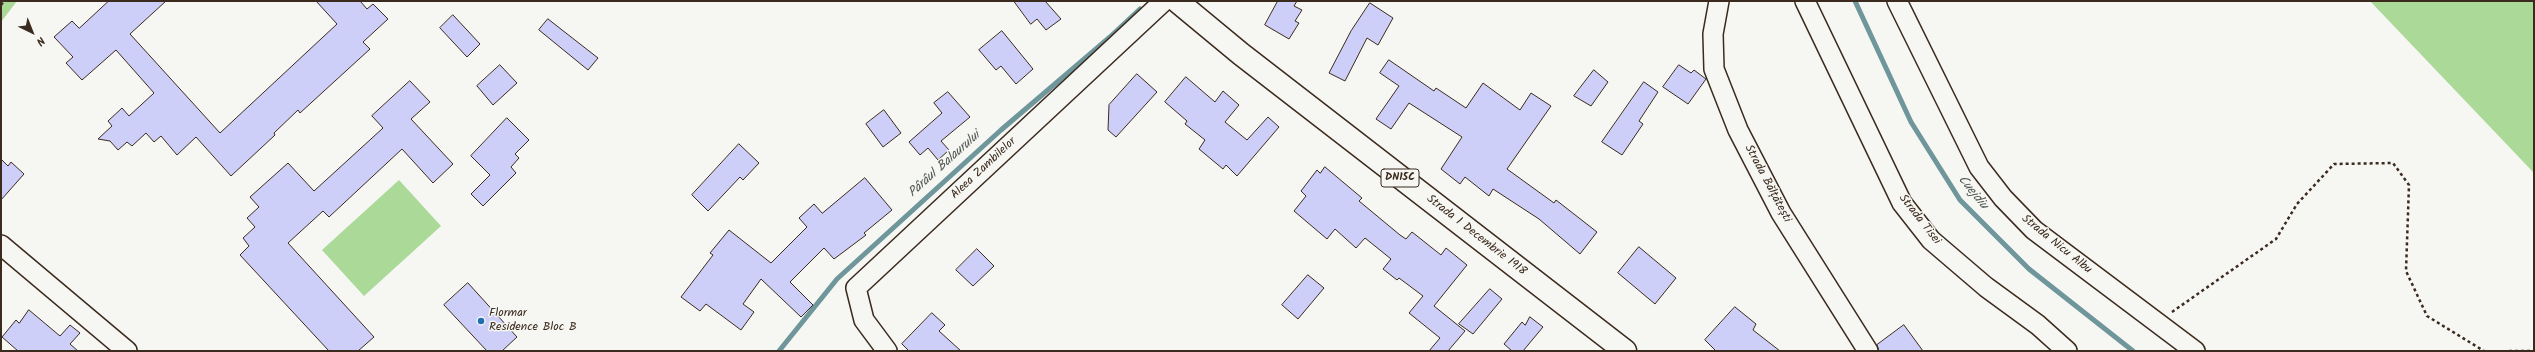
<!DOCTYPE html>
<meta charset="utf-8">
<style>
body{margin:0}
#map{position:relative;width:2535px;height:352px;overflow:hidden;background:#f6f6f2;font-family:Kalam,sans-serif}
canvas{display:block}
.frame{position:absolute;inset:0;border:2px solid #3b2a1e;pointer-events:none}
.north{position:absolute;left:12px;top:12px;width:40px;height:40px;-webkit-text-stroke:3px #f6f6f2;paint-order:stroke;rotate:137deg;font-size:11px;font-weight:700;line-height:16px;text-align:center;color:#3b2a1e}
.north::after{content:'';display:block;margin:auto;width:14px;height:18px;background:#3b2a1e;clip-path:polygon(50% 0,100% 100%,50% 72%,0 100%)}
</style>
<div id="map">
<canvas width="2535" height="352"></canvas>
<div class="frame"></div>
<div class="north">N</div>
</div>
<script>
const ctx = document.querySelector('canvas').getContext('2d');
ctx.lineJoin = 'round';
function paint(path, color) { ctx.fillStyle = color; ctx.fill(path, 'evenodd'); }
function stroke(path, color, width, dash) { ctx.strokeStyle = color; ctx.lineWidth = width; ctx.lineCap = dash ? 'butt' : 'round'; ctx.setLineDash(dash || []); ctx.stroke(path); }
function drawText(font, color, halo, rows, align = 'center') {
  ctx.font = font + ' Kalam,sans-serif'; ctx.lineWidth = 3; ctx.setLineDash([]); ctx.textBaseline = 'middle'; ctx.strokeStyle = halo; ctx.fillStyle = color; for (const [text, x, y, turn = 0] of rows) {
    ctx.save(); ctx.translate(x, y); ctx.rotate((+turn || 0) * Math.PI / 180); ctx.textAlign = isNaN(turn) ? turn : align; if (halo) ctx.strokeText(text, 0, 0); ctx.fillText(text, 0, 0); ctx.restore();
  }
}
paint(new Path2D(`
 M4,1H17L1,22V5Z
 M2370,1H2534V173Z
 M399,180L441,226L364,296L322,250Z`), '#aad998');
stroke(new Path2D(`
 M1855,1L1911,122L1960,200L2029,269L2133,351
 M779,351L837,279L1001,130L1110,37L1140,9`), '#6e969b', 5);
const building = new Path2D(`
 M109,1H166L130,34L220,133L337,24L316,1H360L367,9L373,4L388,19L363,42L370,49L300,113L298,110L274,133L275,135L231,176L196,137L177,155L161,136L154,142L146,133L132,146L127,142L118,150L110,141L98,139L112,126L108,121L122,108L129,116L154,93L116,50L82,80L66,63L73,57L54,37L72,21L79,28Z
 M1014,1H1045L1061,19L1046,30L1037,19L1031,24Z
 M1278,1H1297L1294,6L1302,10L1295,21L1299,23L1289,39L1265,25Z
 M1370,3L1393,18L1378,45L1367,38L1345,81L1329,73L1351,31Z
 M453,15L480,44L467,57L440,28Z
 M548,19L598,58L588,70L539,30Z
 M1002,31L1033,69L1016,84L1001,66L996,70L979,50Z
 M1389,60L1434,91L1436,88L1466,108L1483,83L1520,110L1531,93L1551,106L1507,169L1554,203L1556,200L1597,232L1580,254L1539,219L1493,189L1489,196L1465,177L1460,184L1441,169L1462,137L1409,103L1391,129L1376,119L1399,86L1380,73Z
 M500,65L517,83L493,105L477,86Z
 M1679,65L1691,73L1694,70L1706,79L1688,104L1663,87Z
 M1594,70L1608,82L1591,106L1574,96Z
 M1137,74L1157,92L1116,137L1108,130L1109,105Z
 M1186,77L1215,102L1223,91L1239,105L1225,122L1247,140L1268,117L1279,127L1237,176L1226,165L1223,169L1199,149L1205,140L1185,124L1187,121L1165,102Z
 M410,81L430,102L411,119L453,164L433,183L402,149L329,217L323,211L288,243L374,337L358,351H329L240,255L249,246L243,238L255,227L247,218L259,207L250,197L288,163L314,191L383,128L372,116Z
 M1644,82L1658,92L1639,121L1643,124L1622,155L1602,142Z
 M948,92L970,117L941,141L949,150L938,160L928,148L920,155L909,142L942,113L934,103Z
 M884,110L901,133L883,147L866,124Z
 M507,118L529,140L515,154L519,158L511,167L516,173L483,206L471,194L490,175L471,156Z
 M739,144L759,163L743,180L740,177L708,211L692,195Z
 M1,159L8,166L11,162L24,174L1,200Z
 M1325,167L1362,198L1359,201L1400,235L1406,239L1412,232L1441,255L1446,248L1467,265L1434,306L1465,331L1448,351H1429L1440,338L1409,313L1423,296L1399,278L1397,280L1383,269L1391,259L1365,238L1356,248L1335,229L1327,239L1294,211L1306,196L1301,191L1317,170L1320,173Z
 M865,178L892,210L864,233L866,235L834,259L824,248L790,282L813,305L801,317L761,279L743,304L754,312L741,330L706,304L700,311L681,297L713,255L710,253L729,230L771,263L807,227L799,218L814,204L822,213Z
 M1639,247L1676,278L1655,304L1618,273Z
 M977,249L994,266L973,286L956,270Z
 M1308,275L1324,288L1298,319L1282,305Z
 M468,283L517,337L502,351H487L444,305Z
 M1490,289L1502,299L1473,334L1459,324Z
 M1735,307L1756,324L1753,330L1780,351H1716L1705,340Z
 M29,310L60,336L70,325L80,333L70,344L78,351H18L2,337L16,320L19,323Z
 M932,313L945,325L939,331L961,351H909L902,344Z
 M1530,317L1543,327L1523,351H1512L1504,344L1522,322L1525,325Z
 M1904,325L1923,351H1879L1877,345Z`);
paint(building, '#cecff8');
stroke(building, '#3b2a1e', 1);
const street = new Path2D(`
 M1719,1L1713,34L1714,69L1738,130L1781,213L1868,351
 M1805,1L1902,203L1931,240L1986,287L2038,325L2067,351
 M1897,1L1979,167L2003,198L2034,230L2195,351
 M1,245L127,351
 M887,351L864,320L856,288L1164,1`);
const primary = new Path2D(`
 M1177,1L1241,54L1625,351`);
stroke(street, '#3b2a1e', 22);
stroke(primary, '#3b2a1e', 25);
stroke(new Path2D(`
 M1,5L4,1
 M2172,312L2276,239L2297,204L2334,164L2393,163L2409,185L2406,271L2427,316L2484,351
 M2509,351H2534`), '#3b2a1e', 2.5, [3, 3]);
stroke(street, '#f6f6f2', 19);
stroke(primary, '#f6f6f2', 22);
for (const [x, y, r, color] of [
 [481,321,4,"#1f6fb2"]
]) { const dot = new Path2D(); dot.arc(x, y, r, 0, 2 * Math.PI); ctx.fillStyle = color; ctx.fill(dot); stroke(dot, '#f6f6f2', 1.5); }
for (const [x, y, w] of [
 [1400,178,38]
]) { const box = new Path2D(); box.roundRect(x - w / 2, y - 9, w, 18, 3); ctx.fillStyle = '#f6f6f2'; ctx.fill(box); stroke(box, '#3b2a1e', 1); }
drawText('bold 11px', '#3b2a1e', null, [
 ["DN15C",1400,178]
]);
drawText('12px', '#3b2a1e', '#f6f6f2', [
 ["Aleea Zambilelor",984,169,-43],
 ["Strada Bălțătești",1767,184,62],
 ["Strada Tisei",1919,220,52],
 ["Strada 1 Decembrie 1918",1476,236,38],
 ["Strada Nicu Albu",2056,245,39]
]);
drawText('12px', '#3b2a1e', '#f6f6f2', [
 ["Flormar",489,314],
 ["Residence Bloc B",489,328]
], 'left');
drawText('italic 13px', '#505752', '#f6f6f2', [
 ["Pârâul Balaurului",945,165,-42],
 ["Cuejdiu",1972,193,51]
]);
</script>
